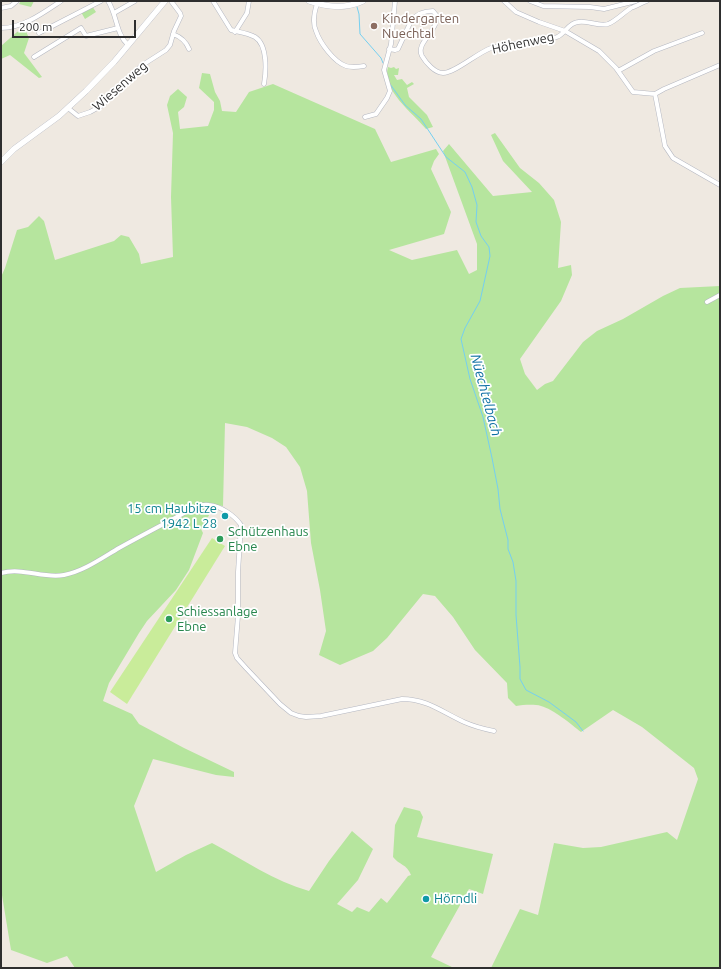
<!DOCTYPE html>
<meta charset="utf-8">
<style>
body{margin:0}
#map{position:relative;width:721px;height:969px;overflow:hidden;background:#efe9e1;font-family:Ubuntu,sans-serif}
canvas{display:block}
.frame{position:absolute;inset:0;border:2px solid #2e2e2e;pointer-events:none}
.scale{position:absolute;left:12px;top:20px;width:124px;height:18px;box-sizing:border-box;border:2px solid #2e2e2e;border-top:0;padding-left:5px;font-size:12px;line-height:14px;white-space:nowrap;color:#2e2e2e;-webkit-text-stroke:3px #fff;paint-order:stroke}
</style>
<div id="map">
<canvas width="721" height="969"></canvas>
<div class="frame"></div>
<div class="scale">200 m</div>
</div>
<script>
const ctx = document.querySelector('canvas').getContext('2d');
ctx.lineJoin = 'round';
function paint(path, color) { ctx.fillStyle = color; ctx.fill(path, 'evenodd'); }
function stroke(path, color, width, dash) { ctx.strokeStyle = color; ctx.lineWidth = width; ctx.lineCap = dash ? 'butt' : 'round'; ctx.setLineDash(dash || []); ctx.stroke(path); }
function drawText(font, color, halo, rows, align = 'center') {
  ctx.font = font + ' Ubuntu,sans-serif'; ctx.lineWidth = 3.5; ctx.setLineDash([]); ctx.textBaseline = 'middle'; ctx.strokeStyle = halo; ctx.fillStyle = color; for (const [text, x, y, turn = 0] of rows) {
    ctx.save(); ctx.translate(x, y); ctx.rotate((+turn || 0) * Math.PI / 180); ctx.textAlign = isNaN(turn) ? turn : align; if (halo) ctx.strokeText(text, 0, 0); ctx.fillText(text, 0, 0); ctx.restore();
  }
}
paint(new Path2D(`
 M21,1H34L31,7L19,4Z
 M92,6L96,12L85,19L81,12Z
 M25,29L29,38L24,53L42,77L39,78L10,55L1,59V46L17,32Z
 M388,67L391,68L394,67L396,69L399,68L398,75H394L397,80L402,79L407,85L412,82L414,84L407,88L409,97L427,115L433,127L426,129C413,113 381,90 388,67Z
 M202,73L210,74L215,92L220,101L222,111L236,112L249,92L273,84L375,129L391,162L436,149L439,154L434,161L431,169L451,212L444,234L389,250L412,260L457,250L469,274L477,270V244L443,151L449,144L493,196L532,192L503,161L491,135L495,133L520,168L539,183L554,200L561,222L558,268L571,265L572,275L561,301L520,359L525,374L537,390L545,384L553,381L583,342L597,331L623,319L663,296L680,288L720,286V968H491L520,909L538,915L554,843L583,848L601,847L667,832L677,840L698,779L694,768L642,727L613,710L581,732C571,724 553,709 541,706C534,704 523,705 516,706L508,698L507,683L475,650L453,617L435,596L423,594L387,638L373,651L340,665L319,655L326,631L320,590L311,543L307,491L300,467L286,447L272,438L247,427L225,423L223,506L215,505L201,529L203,533L189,570L176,590L147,621L139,633L109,683L103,701L132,714L139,724L184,748L234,772V777L216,775L153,759L134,806L156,872L186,855L212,843C244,860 274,881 309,891L329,861L352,831L373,849L358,880L337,904L352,912L357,907L369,912L381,898L387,903L408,876L411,875C407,864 399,865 393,857L395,825L404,807L420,811L423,817L417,837L493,854L483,894L469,889L431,957L454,968H75L67,956L47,963L11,950L1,889V277L5,268L17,230L28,227L39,216L44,221L55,260L114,241L121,235L129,237L139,254L141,264L173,257L171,197L173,133L167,105L170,96L178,89L187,97L184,107L178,112L180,129L208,126L214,110V102L199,88Z`), '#b6e59e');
paint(new Path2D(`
 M212,538L225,546L127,704L110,692Z`), '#c9ec9a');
stroke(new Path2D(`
 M357,7L359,14L360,34L381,58L383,63
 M390,84L405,105L421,119L446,157L465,172L472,187L477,205L476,222L481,236L489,247L490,256L480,301L465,328L461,339L470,379L483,417L492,458L498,489L500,509L508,540V549L513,562L516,581V615L520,667V679L526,690L549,702L576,722L583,731`), '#75cff0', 1);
const street = new Path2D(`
 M108,1C117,15 116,34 128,45
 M213,1L231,30C239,32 248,33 255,37C268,45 266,72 264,84
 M504,1L516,12L539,22L565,31L599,51L616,68L633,92L655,94L665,146L673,158L720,185
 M530,1L543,6L590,7L604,9L636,1
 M317,4C314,13 312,22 316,31C320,43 334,62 346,66C352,68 358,67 364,66
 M1,8L11,6L17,1
 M114,13L135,1
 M1,28C23,28 43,13 61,1
 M235,32L247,13L249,1
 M39,33L101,1
 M173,34C181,37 186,41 189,49
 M389,49L395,50L398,49L411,21C417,13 424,11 433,11L437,16C438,31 415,43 422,56C426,63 435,73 443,73C455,73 477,53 491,48C512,41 536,45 557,37C565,34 568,23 578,22C588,20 599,27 608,24C616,21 623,13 631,8C636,6 642,3 647,1
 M34,57L81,28L86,36L118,28
 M618,71L654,51L702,33
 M655,94L664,89L720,65
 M68,108L78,116L90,112L101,106L111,97L141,66L166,50L170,45L174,31L181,16L180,13L171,1
 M365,117L376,114L387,98L390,91L384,70L391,44L395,1
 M707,302L720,295
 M1,573C23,567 43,579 64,575C84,571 102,558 119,548C137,538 156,528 175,518C185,513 197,503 209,505C221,506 235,516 241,525L238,572V616L235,653L237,658L246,668L280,704L291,713L299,716L306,717L321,716L402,699C427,699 442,712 464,722C473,726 484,729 494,731`);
const secondary = new Path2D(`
 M309,1C326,7 346,9 363,1
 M1,162L14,149L59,116L86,91L114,62L165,1`);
stroke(street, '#b4b7c1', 5);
stroke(secondary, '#b4b7c1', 6);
stroke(street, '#fff', 4);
stroke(secondary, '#fff', 5.5);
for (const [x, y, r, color] of [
 [374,26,4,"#8d6e63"],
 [225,516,4,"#0f9aa8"],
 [220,539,4,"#2e9e5b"],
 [169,619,4,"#2e9e5b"],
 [426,899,4,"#0f9aa8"]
]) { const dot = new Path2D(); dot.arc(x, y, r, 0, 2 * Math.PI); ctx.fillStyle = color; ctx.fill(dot); stroke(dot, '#fff', 1.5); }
drawText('13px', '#785e54', '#fff', [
 ["Kindergarten",382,19],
 ["Nuechtal",382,34]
], 'left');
drawText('13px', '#2e2e2e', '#fff', [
 ["Höhenweg",523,43,-12],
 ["Wiesenweg",120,86,-41]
]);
drawText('13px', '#0d838f', '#fff', [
 ["15 cm Haubitze",217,509],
 ["1942 L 28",217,524],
 ["Hörndli",434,899,"left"]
], 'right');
drawText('13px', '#27864d', '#fff', [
 ["Schützenhaus",228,532],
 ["Ebne",228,547],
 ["Schiessanlage",177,612],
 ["Ebne",177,627]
], 'left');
drawText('italic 14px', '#0d6fa3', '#fff', [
 ["Nüechtelbach",486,395,75]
]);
</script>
